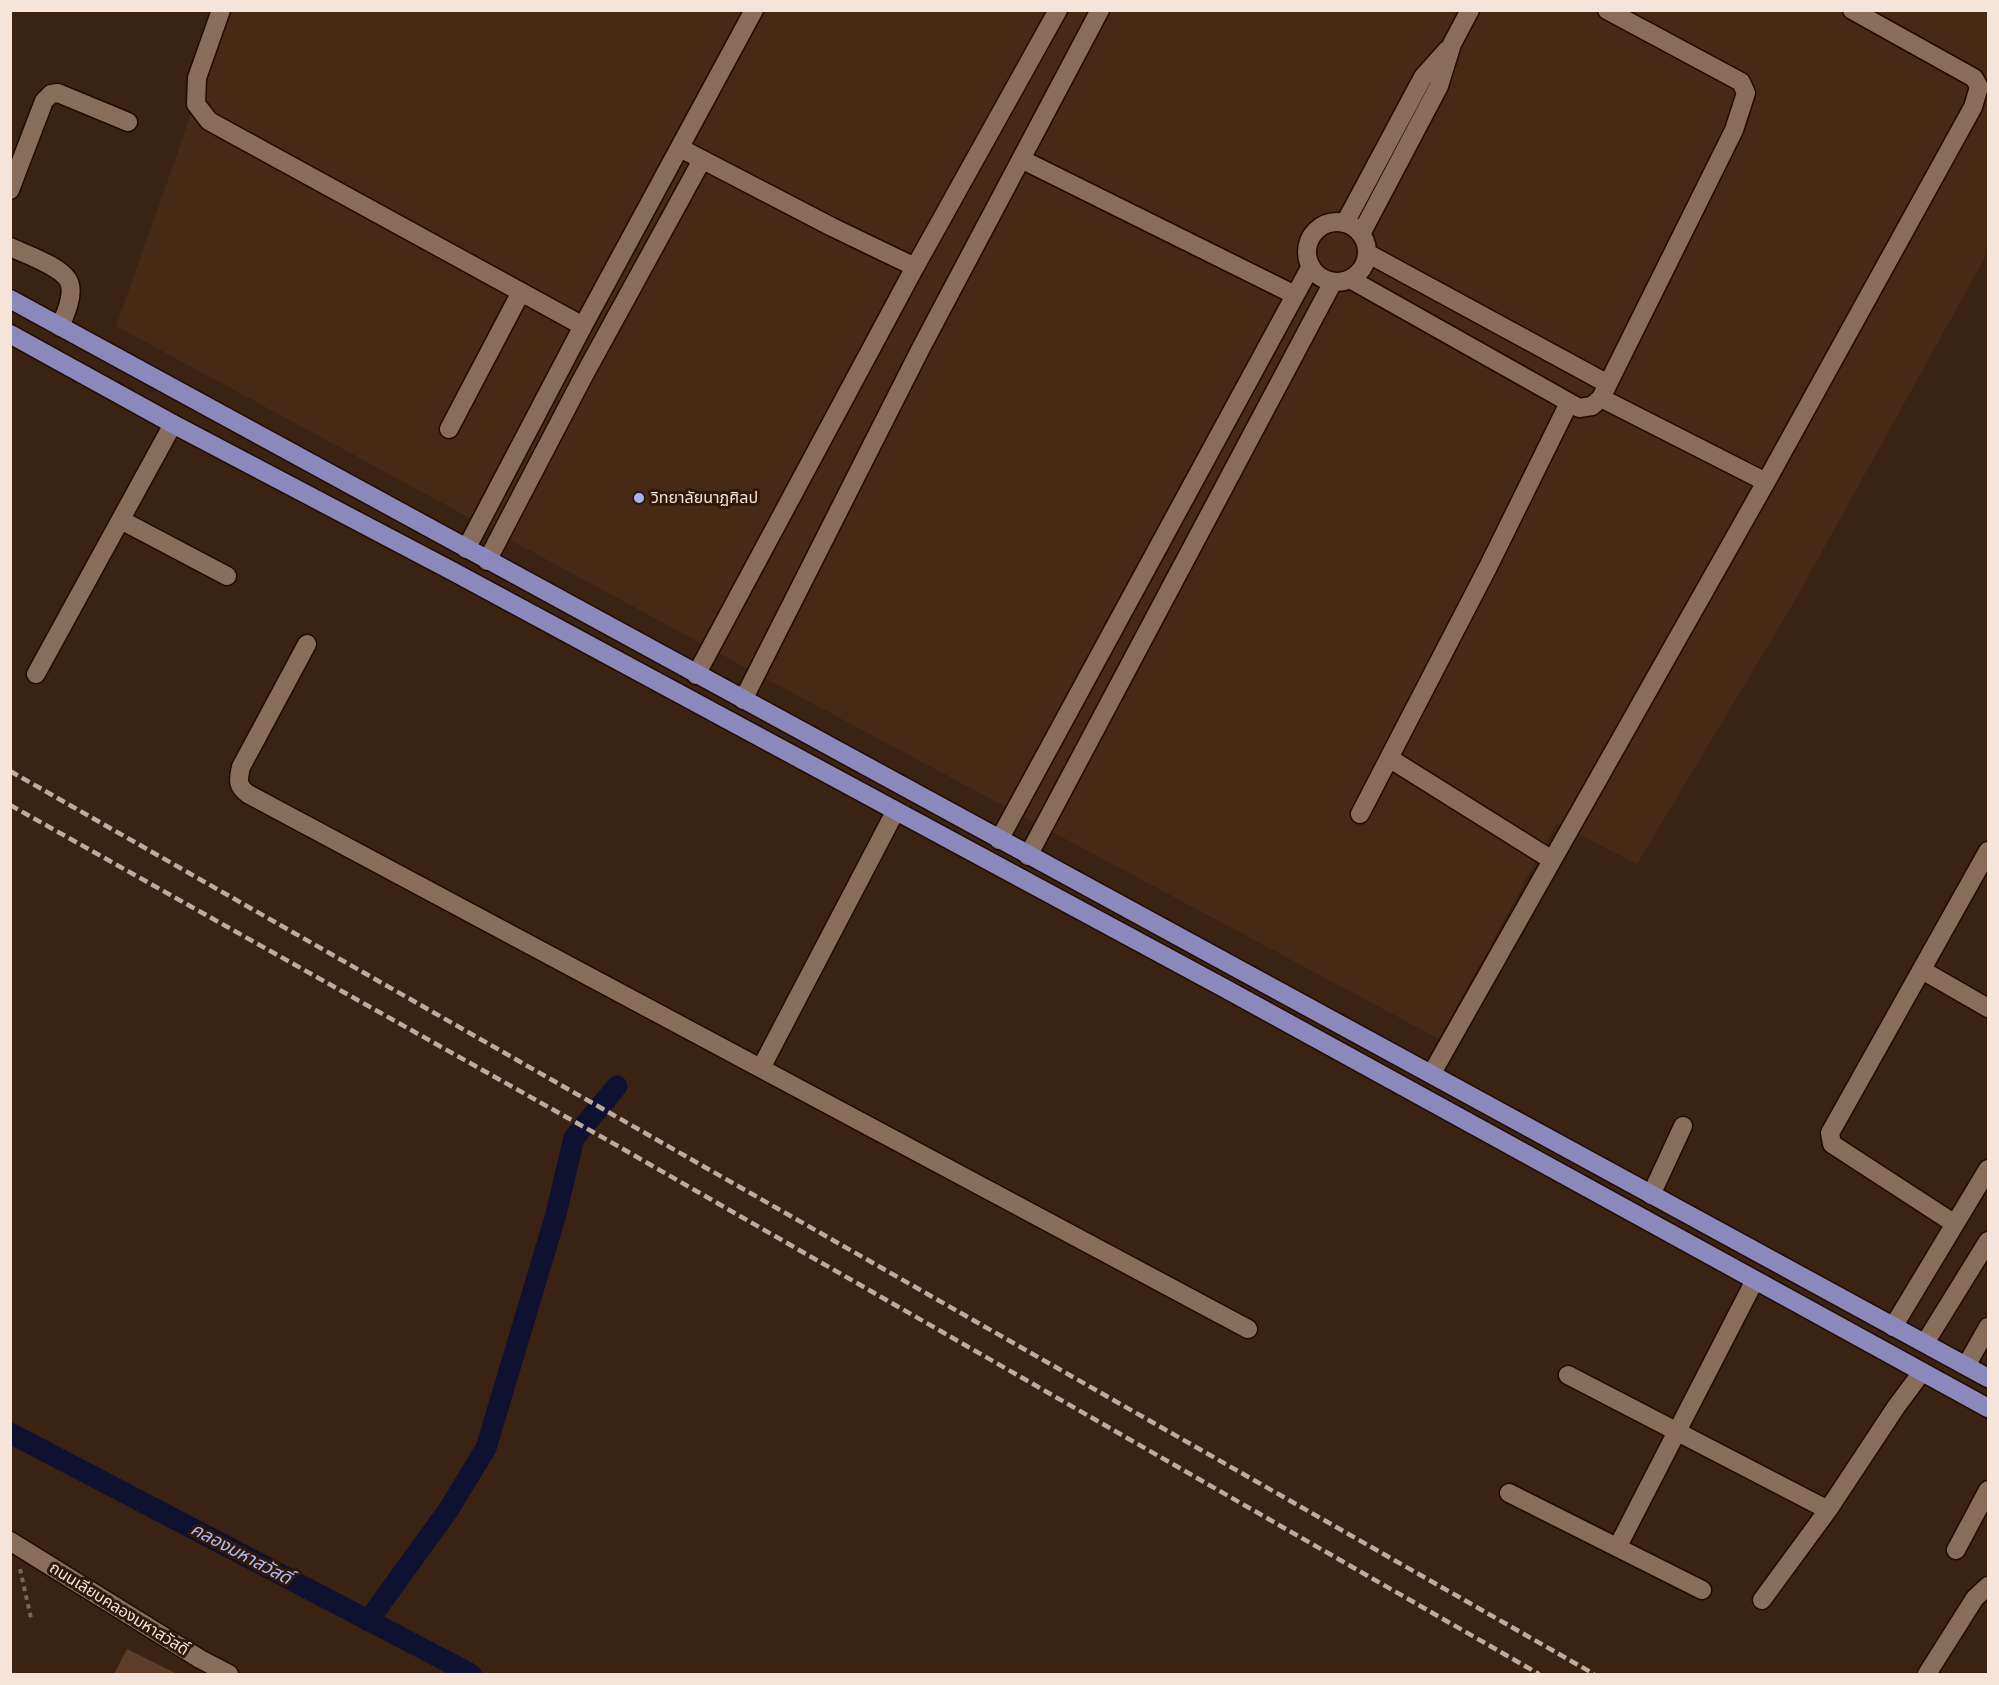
<!DOCTYPE html>
<meta charset="utf-8">
<style>
body{margin:0}
#map{position:relative;width:1999px;height:1685px;overflow:hidden;background:#3a2313;font-family:Mulish,sans-serif}
canvas{display:block}
.frame{position:absolute;inset:0;border:12px solid #f5e4da;pointer-events:none}
</style>
<div id="map">
<canvas width="1999" height="1685"></canvas>
<div class="frame"></div>
</div>
<script>
const ctx = document.querySelector('canvas').getContext('2d');
ctx.lineJoin = 'round';
function paint(path, color) { ctx.fillStyle = color; ctx.fill(path, 'evenodd'); }
function stroke(path, color, width, dash) { ctx.strokeStyle = color; ctx.lineWidth = width; ctx.lineCap = dash ? 'butt' : 'round'; ctx.setLineDash(dash || []); ctx.stroke(path); }
function drawText(font, color, halo, rows, align = 'center') {
  ctx.font = font + ' Mulish,"Noto Sans Thai",sans-serif'; ctx.lineWidth = 6; ctx.setLineDash([]); ctx.textBaseline = 'middle'; ctx.strokeStyle = halo; ctx.fillStyle = color; for (const [text, x, y, turn = 0] of rows) {
    ctx.save(); ctx.translate(x, y); ctx.rotate((+turn || 0) * Math.PI / 180); ctx.textAlign = isNaN(turn) ? turn : align; if (halo) ctx.strokeText(text, 0, 0); ctx.fillText(text, 0, 0); ctx.restore();
  }
}
paint(new Path2D(`
 M221,11H1988V252L1789,611L1637,864L1557,823L1439,1039L752,671L116,326L184,135Z`), '#472a16');
paint(new Path2D(`
 M127,1649L177,1674H114Z`), '#5c3d28');
stroke(new Path2D(`
 M10,1433L471,1674
 M368,1621L449,1509L486,1448L556,1214L574,1138L617,1086`), '#0e1130', 21);
const minor = new Path2D(`
 M221,10L197,78L196,104L209,121L583,326
 M680,148L832,227L915,267L1058,10
 M1021,159L1295,295
 M10,190L44,101L51,94L58,93L128,122
 M1307 252a30 30 0 1 1 60 0a30 30 0 1 1-60 0Z
 M1345,223L1423,77L1447,50
 M1361,234L1439,86L1452,44L1470,10
 M10,247C25,254 67,268 70,285C73,298 65,315 60,327
 M1367,253L1608,384
 M1350,279L1579,408L1592,406L1601,398L1734,130L1746,93L1741,82L1607,10
 M1601,398L1766,482
 M449,429L521,292
 M121,520L227,576
 M466,549L583,326L754,10
 M487,561L582,379L702,160
 M307,644L241,767C238,780 237,786 248,794L1248,1329
 M36,674L173,424
 M696,675L915,267
 M743,700L921,348L1100,10
 M1389,758L1552,860
 M1360,814L1488,567L1569,403
 M999,840L1311,266
 M1028,856L1333,282
 M1922,970L1988,1008
 M761,1068L895,812
 M1432,1073L1766,482L1973,107L1979,87L1974,78L1852,10
 M1651,1195L1683,1126
 M1955,1224L1832,1144L1830,1133L1988,851
 M1893,1327L1988,1169
 M1925,1343L1988,1241
 M1966,1366L1988,1327
 M1568,1375L1828,1510
 M1509,1493L1702,1590
 M10,1541L200,1659L229,1674
 M1618,1546L1755,1280
 M1956,1550L1988,1490
 M1762,1600L1828,1510L1896,1407L1922,1372
 M1927,1674L1975,1598L1988,1586`);
const major = new Path2D(`
 M10,299L1988,1378
 M10,334L173,424L454,572L1226,989L1988,1408`);
stroke(minor, '#200b00', 21);
stroke(major, '#200b00', 21);
stroke(new Path2D(`
 M20,1569L31,1618`), '#7c6759', 4, [4.5, 4.5]);
stroke(minor, '#896d5b', 18);
stroke(major, '#8b89bb', 18);
stroke(new Path2D(`
 M10,771L1594,1674
 M10,805L609,1141L1539,1674`), '#beaba0', 4.5, [9, 4.5]);
for (const [x, y, r, color] of [
 [639,498,6,"#a4b2fc"]
]) { const dot = new Path2D(); dot.arc(x, y, r, 0, 2 * Math.PI); ctx.fillStyle = color; ctx.fill(dot); stroke(dot, '#301909', 2); }
drawText('16px', '#f5e4da', '#301909', [
 ["วิทยาลัยนาฏศิลป",651,498]
], 'left');
drawText('16px', '#f5e4da', '#301909', [
 ["ถนนเลียบคลองมหาสวัสดิ์",119,1609,32]
]);
drawText('italic 18px', '#b1befd', '#301909', [
 ["คลองมหาสวัสดิ์",241,1554,28]
]);
</script>
